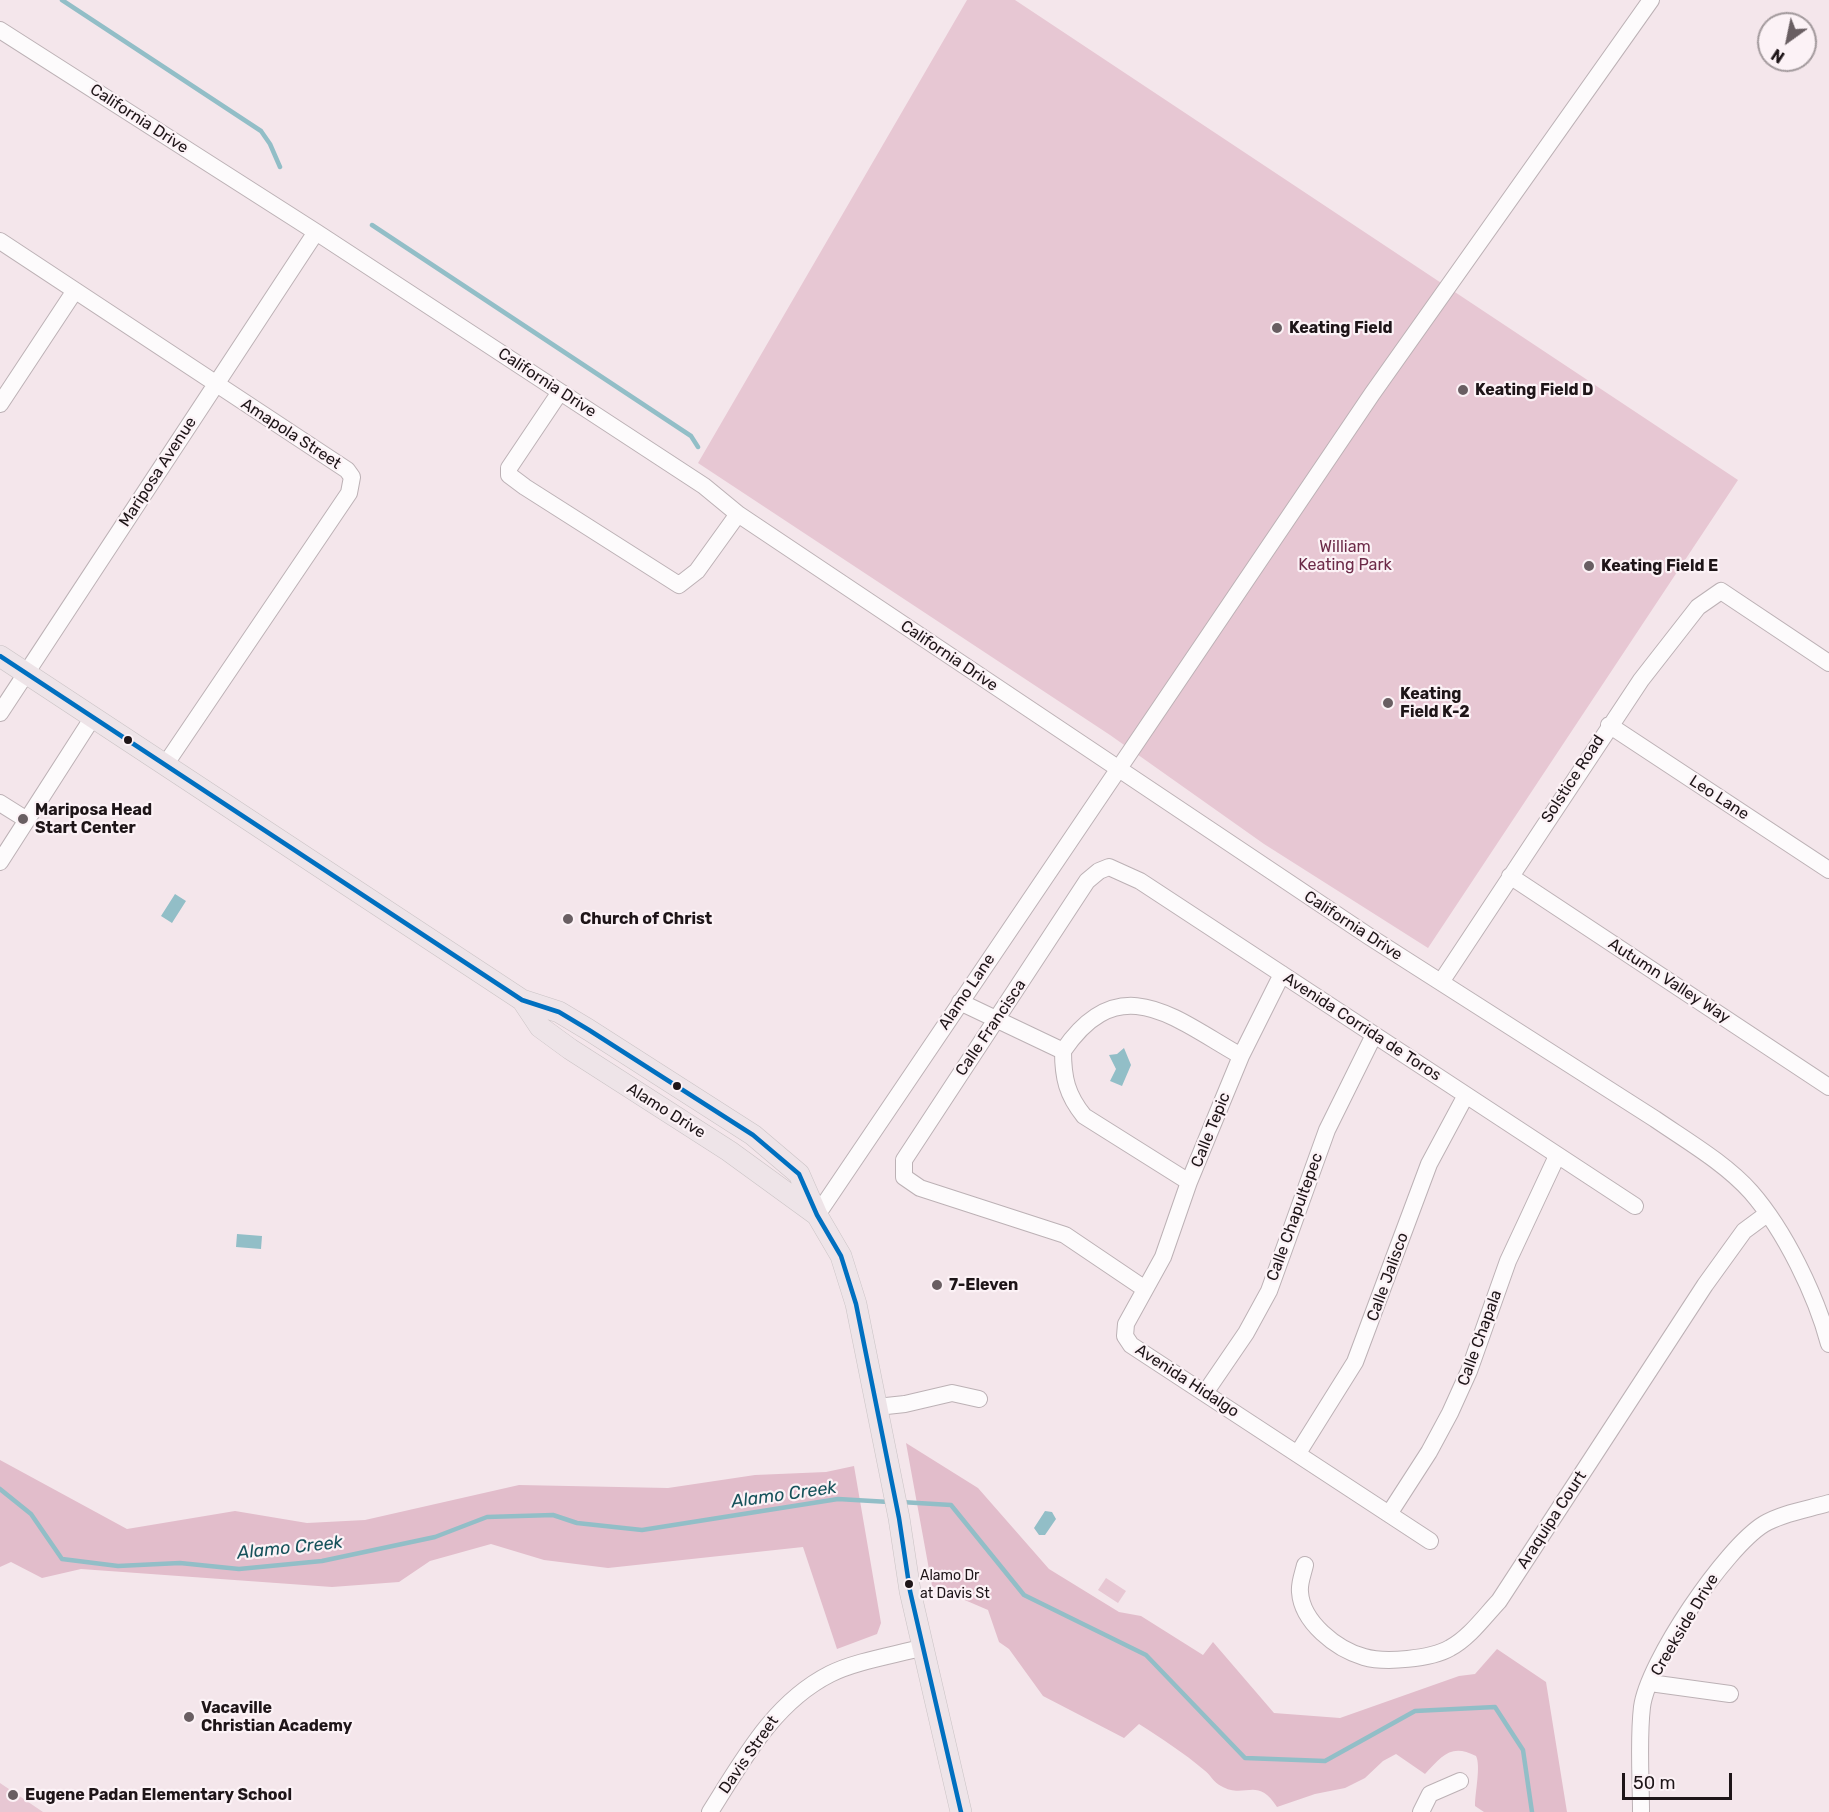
<!DOCTYPE html>
<style>
body{margin:0}
#map{position:relative;width:1829px;height:1812px;overflow:hidden;background:#f4e6eb;font-family:Rubik,sans-serif}
canvas{display:block}
.north{position:absolute;left:1757px;top:12px;width:60px;height:60px;box-sizing:border-box;background:#fcf2f6;border:2px solid #a39a9d;border-radius:50%;rotate:213deg;font-size:16px;font-weight:700;line-height:24px;text-align:center;color:#1e1518}
.north::after{content:'';display:block;margin:auto;width:21px;height:27px;background:#695e62;clip-path:polygon(50% 0,100% 100%,50% 72%,0 100%)}
.scale{position:absolute;left:1622px;top:1773px;width:110px;height:27px;box-sizing:border-box;border:3px solid #1e1518;border-top:0;padding-left:8px;font-size:18px;line-height:21px;white-space:nowrap;color:#1e1518;-webkit-text-stroke:4px #fcf2f6;paint-order:stroke}
</style>
<div id="map">
<canvas width="1829" height="1812"></canvas>
<div class="north">N</div>
<div class="scale">50 m</div>
</div>
<script>
const ctx = document.querySelector('canvas').getContext('2d');
ctx.lineJoin = 'round';
function paint(path, color) { ctx.fillStyle = color; ctx.fill(path, 'evenodd'); }
function stroke(path, color, width, dash) { ctx.strokeStyle = color; ctx.lineWidth = width; ctx.lineCap = dash ? 'butt' : 'round'; ctx.setLineDash(dash || []); ctx.stroke(path); }
function drawText(font, color, halo, rows, align = 'center') {
  ctx.font = font + ' Rubik,sans-serif'; ctx.lineWidth = 4.5; ctx.setLineDash([]); ctx.textBaseline = 'middle'; ctx.strokeStyle = halo; ctx.fillStyle = color; for (const [text, x, y, turn = 0] of rows) {
    ctx.save(); ctx.translate(x, y); ctx.rotate((+turn || 0) * Math.PI / 180); ctx.textAlign = isNaN(turn) ? turn : align; if (halo) ctx.strokeText(text, 0, 0); ctx.fillText(text, 0, 0); ctx.restore();
  }
}
paint(new Path2D(`
 M967,0H1015L1738,480L1428,948L1264,844L1110,735L698,463Z
 M1106,1578L1126,1591L1118,1603L1098,1590Z
 M0,1783L43,1812H0Z`), '#e7c7d3');
paint(new Path2D(`
 M906,1443L978,1488L1049,1569L1119,1612L1141,1616L1203,1655L1213,1642L1274,1713L1340,1718L1459,1676L1475,1674L1497,1649L1546,1682L1567,1812H1484L1475,1806C1475,1792 1481,1766 1476,1756C1451,1743 1442,1756 1425,1774L1396,1754L1383,1761L1365,1778L1345,1788L1315,1794L1277,1807C1257,1775 1245,1800 1221,1786C1214,1783 1210,1774 1204,1770C1184,1753 1161,1738 1139,1724L1124,1738L1043,1696L1009,1649L999,1642L988,1610L932,1586Z
 M0,1460L127,1529L235,1511L307,1523L365,1520L519,1485L668,1488L755,1475L826,1472L854,1466L881,1623L877,1634L837,1649L803,1547L608,1568L544,1560L491,1544L430,1561L399,1582L332,1587L81,1569L42,1578L11,1562L0,1567Z`), '#e2bdcb');
paint(new Path2D(`
 M175,894L186,901L172,923L161,916Z
 M1124,1048L1131,1065L1122,1086L1110,1081L1116,1069L1109,1055L1117,1054Z
 M237,1234L262,1236L261,1249L236,1247Z
 M1045,1511L1052,1512L1056,1519L1045,1535H1039L1034,1528Z`), '#92bec7');
stroke(new Path2D(`
 M62,0L261,131L270,144L280,167
 M372,225L691,436L698,447
 M0,1489L31,1514L62,1559L118,1566L180,1563L239,1569L322,1561L435,1537L487,1517L553,1515L577,1523L642,1530L838,1499L889,1502
 M901,1502L951,1505L1024,1595L1146,1655L1245,1758L1325,1761L1415,1711L1495,1707L1523,1750L1532,1812`), '#92bec7', 4.5);
const minor = new Path2D(`
 M0,30L316,232L704,486L738,514L1370,937L1655,1119C1687,1141 1725,1163 1751,1192C1785,1231 1816,1295 1829,1344
 M0,241L347,470L352,477L349,493L165,765
 M560,392L509,468V475L525,487L679,585L697,571L738,514
 M0,404L74,292
 M0,713L316,232
 M1609,725L1829,870
 M0,803L27,820
 M0,862L93,717
 M1510,876L1829,1087
 M1282,974L1241,1056L1189,1182L1163,1257L1126,1324L1125,1336L1131,1345L1430,1541
 M1441,982L1641,680L1698,607L1721,591L1829,663
 M960,1002L1063,1051
 M1189,1182L1084,1116C1067,1095 1063,1078 1063,1051C1120,967 1175,1019 1241,1056
 M817,1215L1372,394L1651,0
 M1145,1289L1065,1235L920,1188L904,1177V1160L1087,881L1099,871L1109,867L1140,881L1635,1206
 M1205,1393L1246,1333L1269,1291L1327,1130L1374,1035
 M877,1407L905,1404L952,1393L979,1399
 M1298,1453L1355,1362L1429,1164L1466,1095
 M1389,1514L1429,1452L1450,1413L1469,1371L1508,1261L1557,1156
 M1305,1565C1303,1574 1299,1583 1300,1592C1302,1622 1336,1649 1364,1657C1385,1663 1431,1659 1450,1648C1469,1638 1484,1617 1499,1601L1705,1285L1744,1231L1767,1214
 M1650,1683L1730,1694
 M710,1812C743,1760 773,1703 830,1674C856,1661 895,1655 924,1647
 M1421,1812L1430,1794L1460,1781
 M1641,1812C1641,1778 1638,1741 1642,1707C1648,1662 1725,1548 1764,1524C1782,1513 1809,1509 1829,1503`);
const major = new Path2D(`
 M0,656L522,1000L559,1012L589,1030L753,1135L799,1174L817,1215L841,1256L856,1304L899,1518L910,1591L961,1812
 M522,1000L540,1027L570,1049L729,1151L817,1215`);
stroke(minor, '#bcb1b5', 18);
stroke(major, '#cac3c5', 22);
stroke(minor, '#fdfbfc', 16);
stroke(major, '#eee4e8', 21);
stroke(new Path2D(`
 M0,656L522,1000L559,1012L589,1030L753,1135L799,1174L817,1215L841,1256L856,1304L899,1518L910,1591L961,1812`), '#0070c0', 4.5);
for (const [x, y, r, color] of [
 [1277,328,6,"#695e62"],
 [1463,390,6,"#695e62"],
 [1589,566,6,"#695e62"],
 [1388,703,6,"#695e62"],
 [128,740,5,"#1e1518"],
 [23,819,6,"#695e62"],
 [568,919,6,"#695e62"],
 [677,1086,5,"#1e1518"],
 [937,1285,6,"#695e62"],
 [909,1584,5,"#1e1518"],
 [189,1717,6,"#695e62"],
 [13,1795,6,"#695e62"]
]) { const dot = new Path2D(); dot.arc(x, y, r, 0, 2 * Math.PI); ctx.fillStyle = color; ctx.fill(dot); stroke(dot, '#fcf2f6', 2); }
drawText('14px', '#1e1518', '#fcf2f6', [
 ["Alamo Dr",920,1576],
 ["at Davis St",920,1594]
], 'left');
drawText('16px', '#1e1518', '#fcf2f6', [
 ["California Drive",139,119,33],
 ["California Drive",547,383,33],
 ["Amapola Street",291,434,33],
 ["Mariposa Avenue",158,472,-57],
 ["California Drive",949,656,34],
 ["Solstice Road",1573,779,-57],
 ["Leo Lane",1719,798,33],
 ["California Drive",1353,926,33],
 ["Autumn Valley Way",1669,981,33],
 ["Alamo Lane",967,992,-56],
 ["Avenida Corrida de Toros",1362,1027,33],
 ["Calle Francisca",991,1028,-56],
 ["Alamo Drive",666,1111,32],
 ["Calle Tepic",1211,1130,-68],
 ["Calle Chapultepec",1295,1217,-70],
 ["Calle Jalisco",1388,1277,-70],
 ["Calle Chapala",1480,1338,-70],
 ["Avenida Hidalgo",1187,1381,33],
 ["Araquipa Court",1552,1520,-57],
 ["Creekside Drive",1685,1625,-59],
 ["Davis Street",749,1755,-55]
]);
drawText('bold 16px', '#1e1518', '#fcf2f6', [
 ["Keating Field",1289,328],
 ["Keating Field D",1475,390],
 ["Keating Field E",1601,566],
 ["Keating",1400,694],
 ["Field K-2",1400,712],
 ["Mariposa Head",35,810],
 ["Start Center",35,828],
 ["Church of Christ",580,919],
 ["7-Eleven",949,1285],
 ["Vacaville",201,1708],
 ["Christian Academy",201,1726],
 ["Eugene Padan Elementary School",25,1795]
], 'left');
drawText('16px', '#6c2a48', '#fcf2f6', [
 ["William",1345,547],
 ["Keating Park",1345,565]
]);
drawText('italic 18px', '#16525b', '#fcf2f6', [
 ["Alamo Creek",784,1495,-8],
 ["Alamo Creek",290,1548,-6]
]);
</script>
